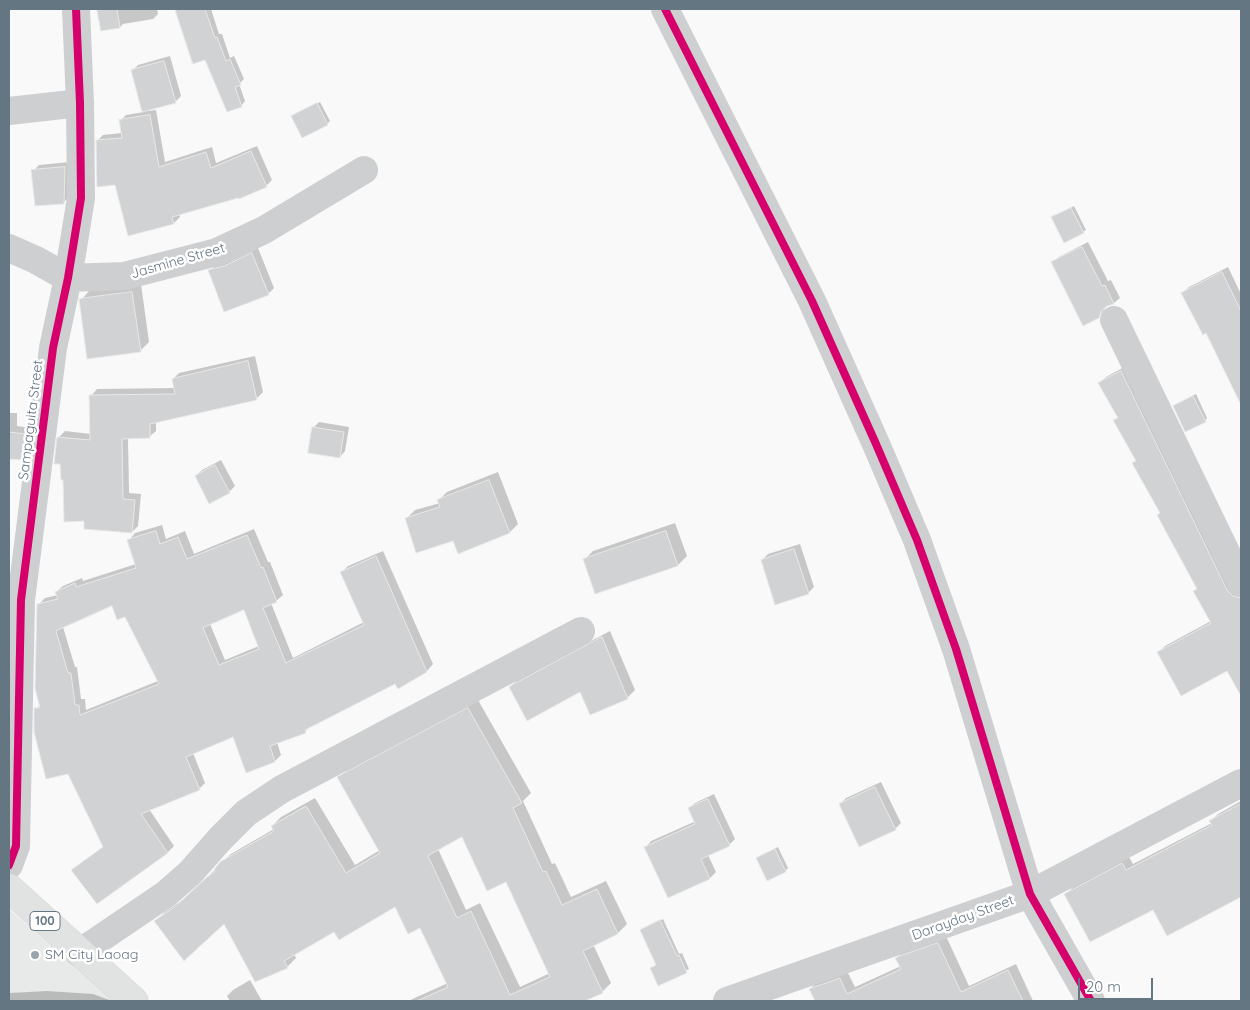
<!DOCTYPE html>
<style>
body{margin:0}
#map{position:relative;width:1250px;height:1010px;overflow:hidden;background:#f9f9f9;font-family:Quicksand,sans-serif}
canvas{display:block}
.frame{position:absolute;inset:0;border:10px solid #657683;pointer-events:none}
.scale{position:absolute;left:1078px;top:978px;width:75px;height:22px;box-sizing:border-box;border:2px solid #657683;border-top:0;padding-left:6px;font-size:15px;line-height:18px;white-space:nowrap;color:#657683;-webkit-text-stroke:4px #fff;paint-order:stroke}
</style>
<div id="map">
<canvas width="1250" height="1010"></canvas>
<div class="frame"></div>
<div class="scale">20 m</div>
</div>
<script>
const ctx = document.querySelector('canvas').getContext('2d');
ctx.lineJoin = 'round';
function paint(path, color) { ctx.fillStyle = color; ctx.fill(path, 'evenodd'); }
function stroke(path, color, width, dash) { ctx.strokeStyle = color; ctx.lineWidth = width; ctx.lineCap = dash ? 'butt' : 'round'; ctx.setLineDash(dash || []); ctx.stroke(path); }
function drawText(font, color, halo, rows, align = 'center') {
  ctx.font = font + ' Quicksand,sans-serif'; ctx.lineWidth = 5; ctx.setLineDash([]); ctx.textBaseline = 'middle'; ctx.strokeStyle = halo; ctx.fillStyle = color; for (const [text, x, y, turn = 0] of rows) {
    ctx.save(); ctx.translate(x, y); ctx.rotate((+turn || 0) * Math.PI / 180); ctx.textAlign = isNaN(turn) ? turn : align; if (halo) ctx.strokeText(text, 0, 0); ctx.fillText(text, 0, 0); ctx.restore();
  }
}
paint(new Path2D(`
 M9,909L114,1001H9Z`), '#e8e9e9');
paint(new Path2D(`
 M98,9H157L158,14L153,19L123,24L120,27L102,30Z
 M176,9H211L219,34H222L230,58L234,56L244,79L239,84L245,101L241,106L205,58L194,62Z
 M170,56L181,96L175,102L146,110L147,111L156,110L165,162L212,147L216,163L257,146L272,180L266,186L239,197L179,214L180,217L174,223L116,184L97,141L103,135L122,133L120,121L126,115L144,112L132,71L138,65Z
 M320,102L330,121L327,124L296,114Z
 M70,162V196L64,202L33,171L39,165Z
 M1074,206L1086,230L1083,232L1053,218Z
 M1088,242L1108,281L1111,280L1120,298L1114,303L1106,305L1104,310L1098,317L1053,263L1059,257Z
 M258,248L274,288L268,294L210,271L216,265L231,261Z
 M1228,267L1241,294V402L1206,332L1183,293L1189,287Z
 M141,284L149,342L140,351L81,300L90,290Z
 M255,356L263,392L257,398L156,421V431L149,437L128,438L129,493L141,494L138,526L132,532L86,520L64,479L59,437L65,431L91,434V396L97,389L175,388L173,379L179,373Z
 M1128,365L1241,591V693L1228,669L1159,652L1165,646L1211,621L1195,591L1198,588L1161,513L1133,463L1137,460L1115,420L1118,417L1100,383L1106,377Z
 M1196,394L1207,418L1205,421L1174,406Z
 M9,413H17V426L32,428L29,452L23,458H9Z
 M319,422L349,427L345,451L340,457L313,428Z
 M221,460L235,486L229,492L196,476L202,470Z
 M498,472L518,524L510,532L454,540L406,519L415,510L440,503L439,500L447,492Z
 M675,523L687,556L678,565L596,593L584,560L593,551Z
 M162,525L166,539L185,531L194,554L254,529L268,562H270L283,595L276,601L271,603L293,658L364,622L342,572L348,566L383,551L433,664L427,671L399,688L396,683L310,726L305,732L277,742L281,755L275,761L234,735L193,753L205,783L199,789L149,809L174,846L168,852L97,902L73,870L104,846L36,709L41,704L38,605L45,598L58,595L56,592L63,586L82,578L83,581L136,564L129,540L135,533ZM113,605L126,616L158,681L86,710L85,699H81L77,667H75L63,627ZM244,609L259,646L225,660L210,624Z
 M800,544L814,587L808,593L762,560L768,554Z
 M610,631L635,690L627,698L580,690L510,687L518,679Z
 M478,700L531,793L523,801L552,864L555,863L571,897L606,881L627,924L618,933L593,944L611,983L602,992L582,1001H408L448,983L421,926L396,905L335,930L294,954L296,958L287,967L225,922L156,921L165,912L187,897L231,854L274,829L272,826L281,817L315,798L355,865L380,850L339,778L348,769ZM463,835L507,881L550,973L520,987L480,903L466,910L438,849Z
 M881,782L901,823L895,829L840,804L846,798Z
 M714,794L735,839L729,845L708,855L716,872L710,878L669,897L646,847L651,841L696,821L689,808L695,803Z
 M1241,801V884L1153,908L1066,894L1073,887L1129,857L1133,864L1212,823L1211,821L1218,814Z
 M778,847L788,868L785,871L757,858Z
 M663,919L679,954L682,953L689,969L659,985L652,968L657,964L641,930Z
 M946,936L969,986L1016,964L1033,1001H816L810,989L817,982L847,971L855,987L901,966L897,958L904,951Z
 M250,980L262,1001H230L227,996L233,990Z
 M47,991L93,994L112,1001H9L10,993Z`), '#0003');
const building = new Path2D(`
 M97,9H117L120,28L101,31Z
 M175,9H205L215,38L217,37L226,61L230,59L241,85L235,87L242,107L227,112L205,60L193,64Z
 M164,61L176,103L142,112L131,70Z
 M317,103L328,125L302,138L291,116Z
 M150,115L159,167L206,152L211,168L251,151L267,187L239,199L238,198L172,217L174,224L128,236L115,185L97,187L96,140L122,138L119,120Z
 M65,167L64,204L35,206L31,170Z
 M1071,208L1084,233L1064,243L1051,217Z
 M1082,247L1102,286L1105,285L1114,304L1107,306L1101,311L1099,318L1083,326L1051,262Z
 M252,253L269,295L224,312L208,270L224,266Z
 M1222,272L1241,311V405L1206,333L1203,335L1181,293Z
 M132,292L141,352L87,359L79,299Z
 M248,361L257,400L150,424V438L122,439L123,499L135,500L132,533L84,529V521L64,522L63,480H61L60,464H54L57,437L90,440L89,395L175,394L172,379Z
 M1121,371L1227,590L1233,596L1241,598V696L1227,671L1181,696L1157,652L1211,623L1193,591L1197,589L1157,515L1160,513L1132,463L1136,461L1113,420L1118,418L1098,383Z
 M1193,396L1206,422L1185,432L1173,406Z
 M312,427L344,432L340,458L308,453Z
 M9,432L26,434L23,460L9,459Z
 M215,465L230,493L209,504L195,476Z
 M489,480L510,533L458,554L453,541L416,553L405,518L440,507L437,500Z
 M156,531L160,544L178,537L187,559L247,535L261,568L263,567L277,602L263,608L286,663L364,625L340,572L376,556L427,672L398,689L395,684L305,730L306,733L270,746L275,762L246,773L233,737L186,757L200,790L141,814L168,853L97,904L71,870L103,847L68,774L46,779L34,732V708H40L35,688L37,604L58,599L55,592L75,583L76,587L136,568L127,540ZM112,606L117,620L125,617L159,684L80,715L79,705H75L71,673H68L56,631ZM244,610L259,649L219,665L203,628Z
 M666,531L678,566L595,594L583,559Z
 M794,549L809,594L775,605L761,560Z
 M602,637L628,699L590,715L580,692L527,721L509,687Z
 M468,708L522,803L513,808L543,872L546,871L562,905L597,889L618,934L583,951L603,993L585,1001H417L448,987L420,928L408,934L395,907L339,940L334,932L284,961L288,968L255,982L224,924L184,961L154,921L176,906L207,877L215,872L214,870L220,862L274,831L271,826L306,806L346,873L380,853L337,777ZM462,837L487,891L506,882L550,977L510,995L471,911L457,918L428,856Z
 M875,787L896,830L859,847L839,804Z
 M708,799L730,846L701,859L710,879L668,898L644,847L695,824L688,808Z
 M1241,804V897L1167,936L1153,910L1090,942L1064,894L1122,863L1126,870L1212,825L1209,821Z
 M775,849L786,872L767,881L756,858Z
 M660,920L677,956L679,955L687,973L658,986L650,968L656,965L640,930Z
 M938,943L961,992L1008,970L1023,1001H815L809,989L840,978L847,994L901,969L895,958Z`);
paint(building, '#d0d2d3');
stroke(building, '#e8e8e8', 1);
const major = new Path2D(`
 M9,888L134,1001`);
stroke(major, '#d5d6d7', 29);
stroke(new Path2D(`
 M665,9L812,301L876,444L917,540L956,649L1030,894L1091,1001
 M9,111L80,103
 M9,248L36,260L68,278L124,276L217,252L264,230L364,170
 M1114,320L1241,583
 M9,865L16,846L21,600L53,348L68,278L81,198L80,103L76,9
 M79,953L166,894L190,873L220,839L246,813L282,789L581,631
 M727,1001L1030,894L1241,783`), '#cecfd0', 28);
stroke(major, '#e1e2e2', 28);
stroke(new Path2D(`
 M665,9L812,301L876,444L917,540L956,649L1030,894L1091,1001
 M9,865L16,846L21,600L53,348L68,278L81,198L80,103L76,9`), '#d6006c', 8);
for (const [x, y, r, color] of [
 [35,955,5,"#99a4ac"]
]) { const dot = new Path2D(); dot.arc(x, y, r, 0, 2 * Math.PI); ctx.fillStyle = color; ctx.fill(dot); stroke(dot, '#fff', 2); }
for (const [x, y, w] of [
 [45,921,30]
]) { const box = new Path2D(); box.roundRect(x - w / 2, y - 9.5, w, 19, 4); ctx.fillStyle = '#fff'; ctx.fill(box); stroke(box, '#657683', 1); }
drawText('bold 12px', '#657683', null, [
 ["100",45,921]
]);
drawText('14px', '#657683', '#fff', [
 ["Jasmine Street",178,261,-16],
 ["Sampaguita Street",31,420,-83],
 ["Darayday Street",963,918,-20]
]);
drawText('14px', '#657683', '#fff', [
 ["SM City Laoag",45,955]
], 'left');
</script>
